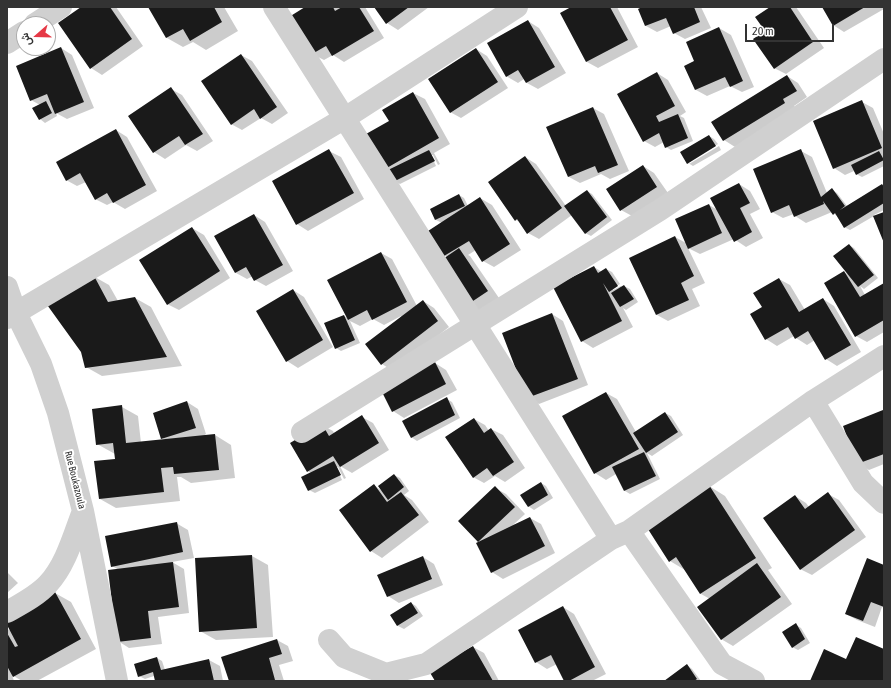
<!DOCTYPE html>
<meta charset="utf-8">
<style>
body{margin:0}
#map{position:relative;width:891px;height:688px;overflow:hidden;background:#fff;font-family:"Asap Condensed",Vazirmatn,sans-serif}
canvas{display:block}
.frame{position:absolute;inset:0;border:8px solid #333;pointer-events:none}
.north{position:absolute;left:16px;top:16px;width:40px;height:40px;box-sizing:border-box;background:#fff;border:1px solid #adadad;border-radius:50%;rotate:250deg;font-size:11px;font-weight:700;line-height:16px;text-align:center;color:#333}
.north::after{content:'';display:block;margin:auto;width:14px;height:18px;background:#e63946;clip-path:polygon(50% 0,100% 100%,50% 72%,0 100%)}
.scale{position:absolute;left:745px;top:24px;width:89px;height:18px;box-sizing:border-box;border:2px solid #333;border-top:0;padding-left:5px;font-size:12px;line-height:14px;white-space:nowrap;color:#333;-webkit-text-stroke:3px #fff;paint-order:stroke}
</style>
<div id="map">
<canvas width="891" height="688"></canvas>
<div class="frame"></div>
<div class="north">ش</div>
<div class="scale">20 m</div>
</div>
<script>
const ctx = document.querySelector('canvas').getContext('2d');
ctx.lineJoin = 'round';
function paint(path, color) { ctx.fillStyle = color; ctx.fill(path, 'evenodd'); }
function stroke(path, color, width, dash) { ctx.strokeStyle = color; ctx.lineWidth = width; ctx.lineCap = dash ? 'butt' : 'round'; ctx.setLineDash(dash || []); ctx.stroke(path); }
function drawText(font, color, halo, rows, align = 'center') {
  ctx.font = font + ' "Asap Condensed",sans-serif'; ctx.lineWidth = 4; ctx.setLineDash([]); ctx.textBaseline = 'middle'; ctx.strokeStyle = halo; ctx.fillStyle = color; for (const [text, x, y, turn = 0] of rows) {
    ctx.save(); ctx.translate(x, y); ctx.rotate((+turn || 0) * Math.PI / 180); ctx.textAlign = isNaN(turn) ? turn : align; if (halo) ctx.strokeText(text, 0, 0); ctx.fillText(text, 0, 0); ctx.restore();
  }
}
paint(new Path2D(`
 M83,7H116L143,46L102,75L91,68Z
 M149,7H224L238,31L206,50L193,42L183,47L167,38Z
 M307,7H340L341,9L344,7H365L384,38L344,62L333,55L324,60L312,54Z
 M375,7H429L398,30L387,23Z
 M573,7H617L638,47L598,68L587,62L561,13Z
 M644,7H701L711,28L685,39L674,33L671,26L657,32L646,26L639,9Z
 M772,7H796L824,48L786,74L774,68L767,31Z
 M823,7H884V9L844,32L833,25Z
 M528,21L539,28L566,73L538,89L527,83L524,79L518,83L506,76Z
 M719,28L731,35L754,87L742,92L730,86L707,96L696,90L695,62Z
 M61,48L72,55L94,108L67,119L56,113L57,116L45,123L40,119V105L31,100Z
 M476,49L487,56L508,88L461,118L450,112Z
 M241,55L252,61L288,113L272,124L261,118L242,130L231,124Z
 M657,73L668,80L686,112L680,116L684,118L693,141L671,150L666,147L664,142L655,147L644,141Z
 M787,76L798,83L807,97L794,106L796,109L735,147L724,140Z
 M171,89L182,95L213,141L197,151L186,145L165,159L154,152L130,117Z
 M413,93L425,99L450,144L434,153L440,164L438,165L433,155H431L436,166L400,184L394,181L386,168L390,121Z
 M862,102L873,108L884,134V166L862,177L856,174L854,171L845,175L834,168Z
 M593,108L604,114L629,171L610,179L601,174L580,183L569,177Z
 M116,130L127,137L157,191L125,209L113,202L107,205L95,199L86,182L77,186L66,180Z
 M709,136L714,139L718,144L689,161V164L719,146L721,150L693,166L688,163Z
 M329,151L341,157L364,199L308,231L297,224Z
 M801,151L812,157L827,193L832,190L837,193L847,206L882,185L884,186V210L874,215L875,217L884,213V240L874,216L850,230L844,227L838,217L832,212L806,223L795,216L794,214L783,218L772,212Z
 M525,157L536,164L566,206L587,191L592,194L612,220L591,236L585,233L572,215L539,239L528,233L520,222L516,220Z
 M643,166L654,173L668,193L632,216L621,210Z
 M739,184L750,191L760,209L750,214L763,238L746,247L734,239L700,254L688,248L705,283L692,289L700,306L668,321L657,315L630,259L675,237L686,243L709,205L718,210Z
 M459,195L464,198L468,206L480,198L492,205L521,250L494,267L483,261L476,250L468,255L470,256L499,298L479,311L468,305L448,257L445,256L429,231L442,223L436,220L431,209Z
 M254,215L265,222L293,271L266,286L255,280L253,276L247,279L236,273L216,237Z
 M192,228L204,235L230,278L179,310L167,304Z
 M849,245L854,248L878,278L864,289L860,286L865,295L884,284V332L867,342L856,336L844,272L851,276Z
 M381,253L392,259L417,306L423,301L434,308L449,327L393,371L382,364L401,316L384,325L373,319L360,326L350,321L360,343L341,351L336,348L344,316L348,318Z
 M594,267L602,272L606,269L612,272L620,284L613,288V290L621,286L622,288L624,286L630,289L638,302L626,310L623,308L633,327L593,348L582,341Z
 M93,276L109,285L118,301L135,298L151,307L182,366L102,376L86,367Z
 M779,279L790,285L805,310L823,299L834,306L861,352L837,366L826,359L815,340L807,345L796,338L794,336L777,346L766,339Z
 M293,290L304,297L333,347L298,368L287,361Z
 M552,314L563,321L588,385L539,404L528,398Z
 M435,363L446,370L457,390L404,418L393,411Z
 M606,393L617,399L636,432L665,413L671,416L683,435L652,456L647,453L660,479L630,494L625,491L616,474L606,480L595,473Z
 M447,399L452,402L460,418L417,441L411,437Z
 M187,402L198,409L206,434L202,437L215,435L231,445L235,478L191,483L181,477H177L180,501L116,508L100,499L116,460L115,454L97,444L122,407L138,416L141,443L166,440L162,438Z
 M883,412L884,464L869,470L858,463L844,427Z
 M362,417L373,423L389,450L352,473L340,466L346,478L344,479L338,467H336L342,480L315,493L309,490L311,473L308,471L322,425L333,431L334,433Z
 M474,419L485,425L489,431L491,429L503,435L525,468L505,482L495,476L484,483L473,477Z
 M394,475L400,478L409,491L404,495L412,500L429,522L382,558L371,551L340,510L374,485L382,491Z
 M541,483L546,486L553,498L534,510L528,506Z
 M709,486L725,496L772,568L768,570L792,604L733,646L721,639L710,599L701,594L685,570L670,561Z
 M495,488L506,494L525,514L513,525L530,518L541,524L555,553L503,579L492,572L480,542L460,521Z
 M828,494L839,500L866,537L812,575L800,569L795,496L806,503L809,507Z
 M176,523L188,530L194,558L172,562L184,569L189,613L158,617L162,644L129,648L118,641L119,570L112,566Z
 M252,556L268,565L273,637L216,640L200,631L196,559Z
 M423,557L434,564L443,585L399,603L388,596Z
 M884,566V608L882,607L875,627L857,620L846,614Z
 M7,572L18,583L7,593Z
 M55,593L71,602L96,649L37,681H22L12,675L14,681H7V629L12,631L7,623Z
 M411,603L416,606L423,616L404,629L398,626L391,615Z
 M563,607L574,614L606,674L592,681H565L557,664L547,669L536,662Z
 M796,625L801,628L810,643L798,650L792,647Z
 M277,640L288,646L293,661L279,665L284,681H230Z
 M473,647L484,653L499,681H436Z
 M157,658L162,661L165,670L209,660L220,666L223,681H156L154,676L145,679L139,676Z
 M687,665L692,669L701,681H666Z`), '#0003');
paint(new Path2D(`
 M81,7H110L132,39L90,69L58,23Z
 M148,7H214L222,22L190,41L183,29L166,38Z
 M305,7H333L335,11L342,7H359L374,31L332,56L326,46L312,54L289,17Z
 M374,7H409L386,24Z
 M571,7H610L628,40L586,62L560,13Z
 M642,7H694L700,22L673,34L666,18L645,26L638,9Z
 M770,7H790L813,42L774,69L753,39L765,31L755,17Z
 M822,7H865L833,26Z
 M528,20L555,67L526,83L518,70L506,77L487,43Z
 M719,27L743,81L730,87L725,77L695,90L684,66L694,61L686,42Z
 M61,47L84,102L55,114L47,94L30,101L16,66Z
 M476,48L498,82L450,113L428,79Z
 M241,54L277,107L260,119L254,109L231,125L201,81Z
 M657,72L675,106L656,116L659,122L678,114L688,138L665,148L659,133L643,142L617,94Z
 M787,75L797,91L783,99L785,103L723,141L711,122Z
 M171,87L203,134L185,145L179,136L153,153L128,116Z
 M413,92L439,138L385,169L366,134L389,121L382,110Z
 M862,100L882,148L833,169L813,121Z
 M46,101L52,113L39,120L32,108Z
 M593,107L618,165L598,173L595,166L568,177L546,127Z
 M116,129L146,185L113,203L107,193L95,200L80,173L66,181L56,162Z
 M709,135L716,146L687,164L680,152Z
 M329,149L354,193L296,225L272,181Z
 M801,149L821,197L832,188L845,206L840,210L882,184L884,187V203L844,228L835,213L833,215L823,201L824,204L794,217L789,205L771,213L753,169Z
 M429,150L435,161L393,182L388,170Z
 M879,151L884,160L856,175L851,165Z
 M525,156L562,208L527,234L517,219L515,221L488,182Z
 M643,165L657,187L620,211L606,189Z
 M739,183L750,203L740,208L752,232L734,242L710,198Z
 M587,190L607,217L585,234L564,206Z
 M459,194L465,206L435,220L430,209Z
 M480,197L510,244L482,262L469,241L444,256L428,231Z
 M709,204L722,233L688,249L675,219Z
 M884,212V243L873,216Z
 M254,214L283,265L254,281L246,267L235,273L214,236Z
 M192,227L220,271L167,305L139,260Z
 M675,236L694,276L681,283L689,300L656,315L629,258Z
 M849,244L874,275L858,287L833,256Z
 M459,248L488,291L467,305L440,261Z
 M381,252L407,302L372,320L367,310L348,320L327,280Z
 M594,266L598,273L606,268L618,286L609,292L603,283L622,321L581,342L553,287Z
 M844,271L860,297L884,283V320L855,337L824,283Z
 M93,274L108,302L135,297L167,357L85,368L81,352L45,302Z
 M779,278L799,312L823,298L851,345L825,360L808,331L795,339L788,327L765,340L750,314L762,307L753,293Z
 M624,285L634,299L620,307L611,293Z
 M293,289L323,340L286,362L256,311Z
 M423,300L438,321L381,365L365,344Z
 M552,313L578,379L527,398L502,333Z
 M344,315L355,340L335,349L324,323Z
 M435,362L446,384L392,412L381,390Z
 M606,392L639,449L594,474L562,416Z
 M447,397L455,415L411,438L402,421Z
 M187,401L196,428L161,439L153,413Z
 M122,405L126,443L215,434L219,470L174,474L173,467L161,468L164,492L99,499L94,461L115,459L113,443L96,445L92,409Z
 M883,410L884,454L857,464L843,426Z
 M665,412L678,432L646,453L633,433Z
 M362,415L379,443L340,467L333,456L307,472L290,443L322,424L329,436Z
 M474,418L484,433L491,428L514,462L493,476L487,468L473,478L445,437Z
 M644,452L656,476L624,491L612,467Z
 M334,461L341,475L308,491L301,477Z
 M394,474L404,487L388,500L378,486Z
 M541,482L548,495L528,507L520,495Z
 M374,484L387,502L401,492L419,515L370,552L339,510Z
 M709,485L756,558L700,594L676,557L669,562L646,526Z
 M495,486L515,507L478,542L458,521Z
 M828,492L855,530L800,570L763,518L795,495L805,509Z
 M530,517L545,546L491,573L476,543Z
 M177,522L183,552L111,567L105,536Z
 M252,555L257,628L199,632L195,558Z
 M423,556L432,579L387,597L377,575Z
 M867,558L884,565V607L871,602L863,621L845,614Z
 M173,562L179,607L148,611L151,638L117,642L108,570Z
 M757,563L781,597L721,640L697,607Z
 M55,592L81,639L13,677L7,666V633L15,647L18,646L7,625V618Z
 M411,602L418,613L397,626L390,615Z
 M563,606L595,667L569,681H564L551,655L535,663L518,630Z
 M796,623L805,639L792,648L782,632Z
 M856,637L884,649V681H810L824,649L846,659Z
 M277,639L282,654L269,658L275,680L271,681H229L221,657Z
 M473,646L493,681H435L429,671Z
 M157,657L161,670L209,659L214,681H155L153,672L138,677L134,664Z
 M687,664L697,679L694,681H664Z`), '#1a1a1a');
stroke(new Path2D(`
 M274,7L611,539
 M35,24L61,7
 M7,43L24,32
 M7,287L16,313L41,364L58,413L83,511L117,681
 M7,318L345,118L517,7
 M813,401L863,483L884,503
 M302,432L660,210L884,59
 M629,531L722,664L754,681
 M7,612C21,604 37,596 48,584C66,565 74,534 83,511
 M329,640L344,657L386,674L426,664L611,539L629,531L813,401L884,356`), '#d0d0d0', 22);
drawText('10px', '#333', '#fff', [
 ["Rue Boukazoula",75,480,76]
]);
</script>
